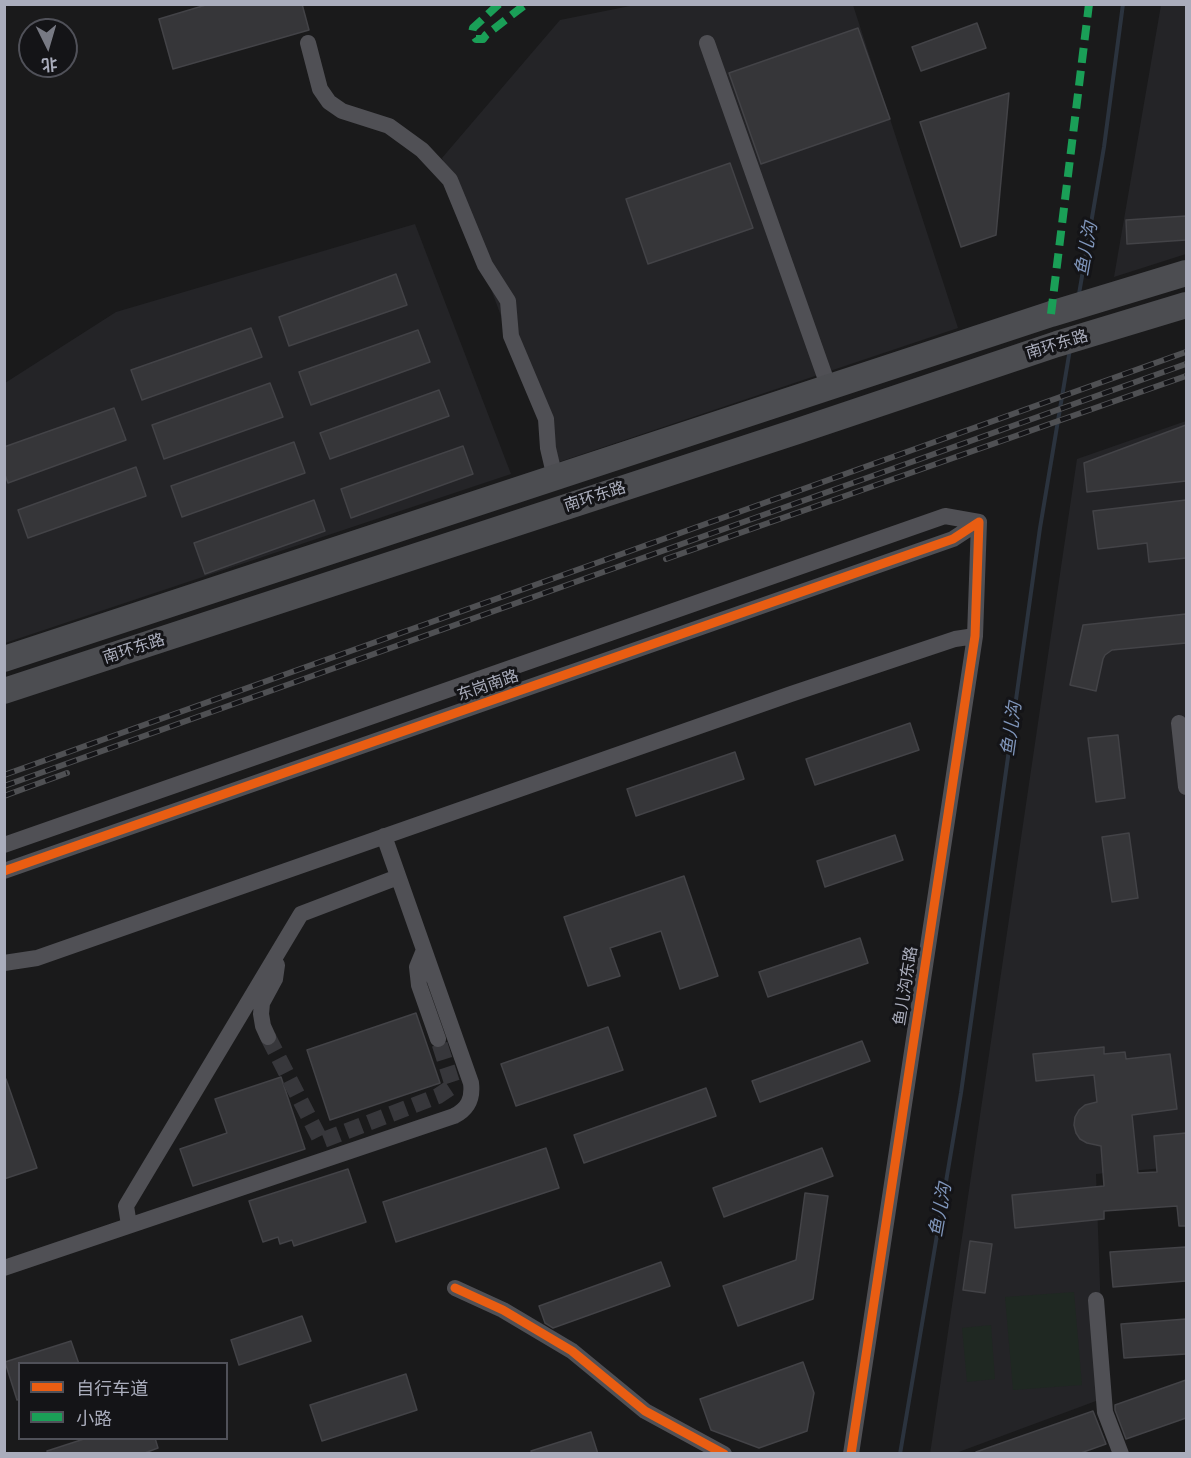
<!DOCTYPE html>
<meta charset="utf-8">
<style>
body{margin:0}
#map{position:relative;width:1191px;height:1458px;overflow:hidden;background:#1a1a1b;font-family:Karla,"Noto Sans SC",sans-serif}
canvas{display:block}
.frame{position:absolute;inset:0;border:6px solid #aaadbc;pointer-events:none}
.legend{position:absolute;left:18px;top:1362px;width:210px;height:78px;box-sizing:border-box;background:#141417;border:2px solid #505159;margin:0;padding:8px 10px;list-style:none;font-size:18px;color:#aaadbc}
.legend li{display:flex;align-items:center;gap:12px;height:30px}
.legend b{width:30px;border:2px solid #505159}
.north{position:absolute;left:18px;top:18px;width:60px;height:60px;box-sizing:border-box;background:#141417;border:2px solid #505159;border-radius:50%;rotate:175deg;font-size:16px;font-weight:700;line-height:24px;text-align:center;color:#aaadbc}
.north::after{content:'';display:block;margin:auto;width:21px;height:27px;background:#787a84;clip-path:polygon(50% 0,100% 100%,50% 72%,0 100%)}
</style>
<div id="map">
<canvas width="1191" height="1458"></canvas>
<div class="frame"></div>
<ul class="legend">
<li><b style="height:8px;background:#e95d12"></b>自行车道</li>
<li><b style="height:8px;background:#1a9f57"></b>小路</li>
</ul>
<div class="north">北</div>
</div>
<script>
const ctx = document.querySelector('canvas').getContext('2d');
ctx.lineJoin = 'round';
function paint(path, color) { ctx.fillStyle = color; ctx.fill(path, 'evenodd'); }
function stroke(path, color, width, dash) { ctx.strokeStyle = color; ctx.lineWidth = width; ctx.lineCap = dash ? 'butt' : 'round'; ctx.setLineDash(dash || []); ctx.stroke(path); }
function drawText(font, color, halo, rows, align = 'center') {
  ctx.font = font + ' Karla,"Noto Sans SC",sans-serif'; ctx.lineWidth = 6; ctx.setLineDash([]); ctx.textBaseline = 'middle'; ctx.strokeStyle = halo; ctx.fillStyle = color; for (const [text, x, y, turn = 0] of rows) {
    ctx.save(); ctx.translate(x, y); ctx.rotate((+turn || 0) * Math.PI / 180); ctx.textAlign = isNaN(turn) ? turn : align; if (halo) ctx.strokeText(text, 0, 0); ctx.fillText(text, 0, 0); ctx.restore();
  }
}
paint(new Path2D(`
 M635,5H853L958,328L556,463L442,158L560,20Z
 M1161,5H1186V254L1114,277Z
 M415,224L511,474L5,643V383L116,312Z
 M1186,421V1166L1096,1174L1104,1398L956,1453L930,1454L1077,459Z`), '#242427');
paint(new Path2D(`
 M1074,1292L1082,1385L1013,1390L1005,1297Z
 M991,1325L995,1379L967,1382L962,1328Z`), '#1f2822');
stroke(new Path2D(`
 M1079,294L1104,147L1123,4
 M900,1454L961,1093L1040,528L1070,349`), '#2b333e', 4);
const building = new Path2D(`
 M209,4H302L309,30L173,69L159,19Z
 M977,23L986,48L921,71L912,47Z
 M858,28L890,119L761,164L729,73Z
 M1009,93L996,235L961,247L920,122Z
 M730,163L753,228L648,264L626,199Z
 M1186,216V240L1127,244L1126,220Z
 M396,274L407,305L289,346L279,317Z
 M251,328L262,357L142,400L131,370Z
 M418,330L430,362L311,405L299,372Z
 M270,383L283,417L164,459L152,425Z
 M439,390L449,416L330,459L320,433Z
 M114,408L126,440L8,483L4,472V447Z
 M1186,425V481L1087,492L1084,463Z
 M294,442L305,473L182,517L171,486Z
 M463,446L473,474L351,518L341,489Z
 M136,467L146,496L28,538L18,510Z
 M314,500L325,531L205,574L194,543Z
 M1186,500V558L1149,562L1147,543L1098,549L1093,511Z
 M1186,614V643L1112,650L1105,655L1103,659L1096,691L1070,685L1083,625Z
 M910,723L919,750L815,785L806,759Z
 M1118,735L1125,798L1096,802L1088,738Z
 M735,752L744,779L636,816L627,789Z
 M1129,833L1138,898L1112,902L1102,837Z
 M895,835L903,860L825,887L817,861Z
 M684,876L718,976L680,989L661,931L610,948L620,976L588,986L564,917Z
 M860,938L868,963L768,997L759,972Z
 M416,1013L440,1083L330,1120L307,1050Z
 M608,1027L623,1070L516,1106L501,1064Z
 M862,1041L870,1061L760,1102L752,1081Z
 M1104,1047V1054L1125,1052L1126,1059L1170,1054L1177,1109L1132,1115L1138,1173L1157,1172L1154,1136L1186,1133V1226H1179L1177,1206L1104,1211V1219L1015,1228L1012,1195L1104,1186L1101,1146L1087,1143L1080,1139L1076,1133L1074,1125L1075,1117L1079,1110L1085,1105L1097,1102L1094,1075L1036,1081L1033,1054Z
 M281,1077L305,1149L193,1186L180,1149L227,1133L215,1099Z
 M6,1079L37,1168L4,1179V1080Z
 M706,1088L716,1116L584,1163L574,1135Z
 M546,1148L559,1188L396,1242L383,1202Z
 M822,1148L833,1176L724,1217L713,1188Z
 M348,1169L366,1222L294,1246L292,1240L280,1244L278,1237L263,1242L249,1201Z
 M805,1193L828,1196L813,1299L738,1326L723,1286L796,1260Z
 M970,1241L992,1244L985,1293L963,1290Z
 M1186,1247V1281L1113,1287L1110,1252Z
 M661,1262L670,1286L553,1328L545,1323L539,1306Z
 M302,1316L311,1341L239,1365L231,1340Z
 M1186,1319V1354L1124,1358L1121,1324Z
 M71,1341L79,1364H20V1399L17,1400L5,1362Z
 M803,1362L814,1393L807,1431L759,1448L711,1430L700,1399Z
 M406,1374L417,1410L322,1441L310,1405Z
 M1186,1380V1418L1126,1439L1115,1410V1405Z
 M1093,1411L1106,1444L1078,1454H976V1452Z
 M591,1432L598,1454H532L531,1451Z
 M87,1438H155L158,1448L142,1454H48L47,1451Z`);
paint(building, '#363639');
stroke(building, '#434347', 1.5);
stroke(new Path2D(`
 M268,1037L321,1141L438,1096L453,1086L438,1039`), '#37373b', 16, [16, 8]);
stroke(new Path2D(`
 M308,43L320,89L329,102L342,111L389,126L422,150L450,180L485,265L508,301L511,336L546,419L548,448L555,478
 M707,43L829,388
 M1179,723L1186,787
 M4,845L945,516L979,522
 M4,871L953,539L979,522
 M424,950L417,967L419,985L438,1039
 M4,963L37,958L791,694L955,639L975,636
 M268,1037L263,1026L261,1014L262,1003L275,979L277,965
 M129,1225L126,1206L301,914L398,877
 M4,1268L454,1116C468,1109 473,1099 471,1083L384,836
 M455,1288L503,1310L572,1351L645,1411L724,1454
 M1096,1300L1105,1412L1121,1454
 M851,1454L975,636L979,522`), '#505055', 16);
stroke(new Path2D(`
 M4,659L1051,314L1186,273
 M4,691L798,431L1057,344L1186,305`), '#4c4d51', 26);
const rail = new Path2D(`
 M666,559L1186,376
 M4,775L1186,352
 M4,786L1186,364
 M4,796L67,773`);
stroke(rail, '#4f5053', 6);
stroke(rail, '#141417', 4, [11]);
stroke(new Path2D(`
 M499,4L473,28L472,33L476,39H483L486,35L526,4
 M1051,314L1089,4`), '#1a9f57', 8, [15, 8]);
stroke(new Path2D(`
 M4,871L953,539L979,522
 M455,1288L503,1310L572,1351L645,1411L724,1454
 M851,1454L975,636L979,522`), '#e95d12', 9);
drawText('16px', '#aaadbc', '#141417', [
 ["南环东路",1057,345,-17],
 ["南环东路",595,497,-18],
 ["南环东路",134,649,-18],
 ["东岗南路",488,686,-19],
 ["鱼儿沟东路",906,986,-81]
]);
drawText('italic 18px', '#7f95ba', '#141417', [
 ["鱼儿沟",1087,249,-80],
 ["鱼儿沟",1012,729,-82],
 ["鱼儿沟",941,1210,-80]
]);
</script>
